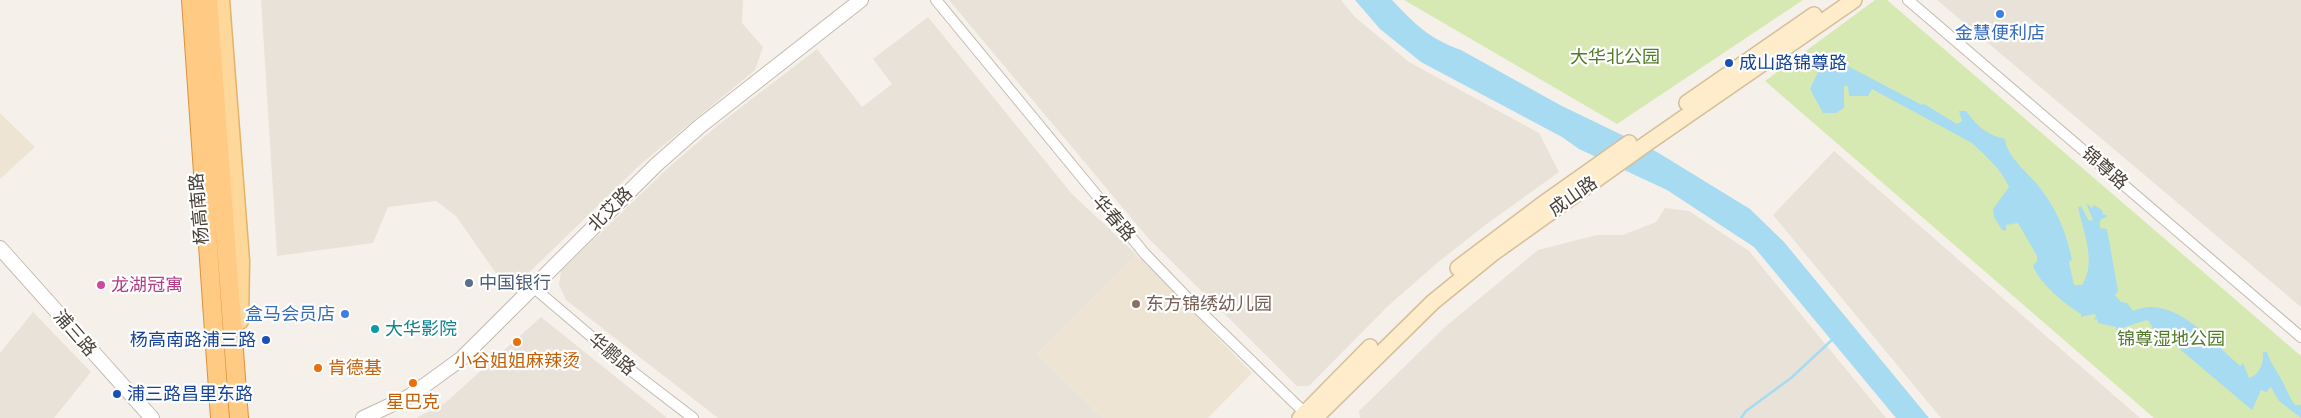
<!DOCTYPE html>
<meta charset="utf-8">
<style>
body{margin:0}
canvas{display:block;background:#f5f1ea}
</style>
<canvas width="2301" height="418"></canvas>
<script>
const ctx = document.querySelector('canvas').getContext('2d');
ctx.lineJoin = 'round';
function paint(path, color) { ctx.fillStyle = color; ctx.fill(path, 'evenodd'); }
function stroke(path, color, width, dash) { ctx.strokeStyle = color; ctx.lineWidth = width; ctx.lineCap = dash ? 'butt' : 'round'; ctx.setLineDash(dash || []); ctx.stroke(path); }
function drawText(font, color, halo, rows, align = 'center') {
  ctx.font = font + ' Barlow,"Noto Sans SC",sans-serif'; ctx.lineWidth = 4.5; ctx.setLineDash([]); ctx.textBaseline = 'middle'; ctx.strokeStyle = halo; ctx.fillStyle = color; for (const [text, x, y, turn = 0] of rows) {
    ctx.save(); ctx.translate(x, y); ctx.rotate((+turn || 0) * Math.PI / 180); ctx.textAlign = isNaN(turn) ? turn : align; if (halo) ctx.strokeText(text, 0, 0); ctx.fillText(text, 0, 0); ctx.restore();
  }
}
paint(new Path2D(`
 M261,0H743L742,23L763,47L755,70L642,163L509,292L456,216L436,201L388,207L373,243L277,256Z
 M949,0H1341L1355,17L1409,62L1539,133L1559,172L1484,226L1436,264L1388,306L1309,386H1297L1148,238Z
 M1937,0H2301V307Z
 M928,17L1072,194L1136,254L1038,354L1103,418H718L566,300L559,285L561,271L669,167L718,125L817,49L862,107L892,84L873,59Z
 M1834,151L2140,418H1941L1773,215Z
 M1665,208L1689,211L1749,251L1886,418H1360L1359,411L1445,327L1538,250L1597,235H1623L1656,222Z
 M33,312L91,372L54,418H0V353Z
 M541,317L667,418H416L445,403Z`), '#e9e2d8');
paint(new Path2D(`
 M0,113L35,147L0,179Z
 M1136,254L1252,373L1208,418H1103L1038,354Z`), '#eee4d4');
paint(new Path2D(`
 M1404,0H1803L1617,124Z
 M1875,0H1887L2301,356V418H2154L1765,81Z`), '#d7e9b3');
paint(new Path2D(`
 M1355,0H1392C1415,24 1428,38 1461,50L1560,105L1657,152L1750,209L1784,242L1929,418H1896L1754,247L1667,190L1579,149L1562,137L1421,62L1380,29Z
 M1829,63H1842L1922,105L1924,104L1957,124L1962,121L1959,111H1966C1977,126 1987,135 2005,139C2007,159 2032,175 2043,192C2058,212 2067,235 2072,260L2069,262L2074,285H2082C2097,263 2083,231 2078,207L2081,206L2089,221L2093,220L2086,203L2092,208L2094,205L2102,210L2103,214L2108,216L2100,220V228L2107,229L2118,291L2115,295L2121,302L2127,303L2133,311C2173,293 2212,342 2240,366L2243,363L2249,378C2260,375 2264,362 2263,352H2267C2270,362 2275,368 2280,377C2286,386 2288,396 2295,405H2301V418L2279,401L2271,387L2266,392L2261,390L2252,410L2170,341L2161,331L2157,334C2153,331 2152,324 2147,320L2116,330V327L2098,323L2097,319L2094,320L2096,316L2094,314L2081,317V314C2065,304 2040,284 2033,266L2037,261V256L2018,223L2006,225V231L2002,230L1994,217L1993,209L2009,187C2001,169 1986,156 1972,143L1872,89L1868,96H1849L1848,86H1844V108L1836,113H1823L1810,89L1821,66Z`), '#a7dbf1');
stroke(new Path2D(`
 M1741,418L1746,411L1791,378L1834,338`), '#a7dbf1', 2.5);
const minor = new Path2D(`
 M936,0L1145,254L1197,308L1308,416
 M1908,0L2301,337
 M533,287L633,372L693,418`);
const tertiary = new Path2D(`
 M0,248L152,418
 M363,418L410,396L461,359L656,165L699,127L861,0`);
const secondary = new Path2D(`
 M1687,103L1814,15
 M1458,268L1547,201L1629,143
 M1300,418L1370,347
 M1315,418L1433,302L1492,254L1646,144L1854,0`);
const primary = new Path2D(`
 M221,0L241,261L240,321`);
const trunk = new Path2D(`
 M191,0L220,418
 M208,0L239,418`);
stroke(minor, '#c4bab0', 12);
stroke(tertiary, '#c4bab0', 16);
stroke(secondary, '#d5bf9a', 18);
stroke(primary, '#e5b269', 19);
stroke(trunk, '#de913b', 20);
stroke(minor, '#fff', 10);
stroke(tertiary, '#fff', 14);
stroke(secondary, '#ffeccb', 15);
stroke(primary, '#fed79a', 16);
stroke(trunk, '#feca84', 18);
for (const [x, y, r, color] of [
 [2000,14,5,"#3f7fe0"],
 [1729,63,5,"#1a4fb4"],
 [469,283,5,"#5c6f8a"],
 [101,285,5,"#d1479c"],
 [1136,304,5,"#8d6e63"],
 [345,314,5,"#3f7fe0"],
 [375,329,5,"#0f9aa8"],
 [266,340,5,"#1a4fb4"],
 [517,342,5,"#e8710a"],
 [318,368,5,"#e8710a"],
 [413,383,5,"#e8710a"],
 [117,394,5,"#1a4fb4"]
]) { const dot = new Path2D(); dot.arc(x, y, r, 0, 2 * Math.PI); ctx.fillStyle = color; ctx.fill(dot); stroke(dot, '#fff', 2); }
drawText('18px', '#366cbe', '#fff', [
 ["金慧便利店",2000,33],
 ["盒马会员店",335,314,"right"]
]);
drawText('18px', '#527c2a', '#fff', [
 ["大华北公园",1615,57],
 ["锦尊湿地公园",2171,339]
]);
drawText('18px', '#164399', '#fff', [
 ["成山路锦尊路",1739,63],
 ["杨高南路浦三路",256,340,"right"],
 ["浦三路昌里东路",127,394]
], 'left');
drawText('18px', '#494138', '#fff', [
 ["锦尊路",2105,168,41],
 ["成山路",1573,196,-35],
 ["杨高南路",199,209,-95],
 ["北艾路",610,209,-45],
 ["华春路",1114,218,49],
 ["浦三路",75,333,49],
 ["华鹏路",612,354,40]
]);
drawText('18px', '#4e5e75', '#fff', [
 ["中国银行",479,283]
], 'left');
drawText('18px', '#b23c85', '#fff', [
 ["龙湖冠寓",111,285]
], 'left');
drawText('18px', '#785e54', '#fff', [
 ["东方锦绣幼儿园",1146,304]
], 'left');
drawText('18px', '#0d838f', '#fff', [
 ["大华影院",385,329]
], 'left');
drawText('18px', '#c56008', '#fff', [
 ["小谷姐姐麻辣烫",517,361],
 ["肯德基",328,368,"left"],
 ["星巴克",413,402]
]);
</script>
